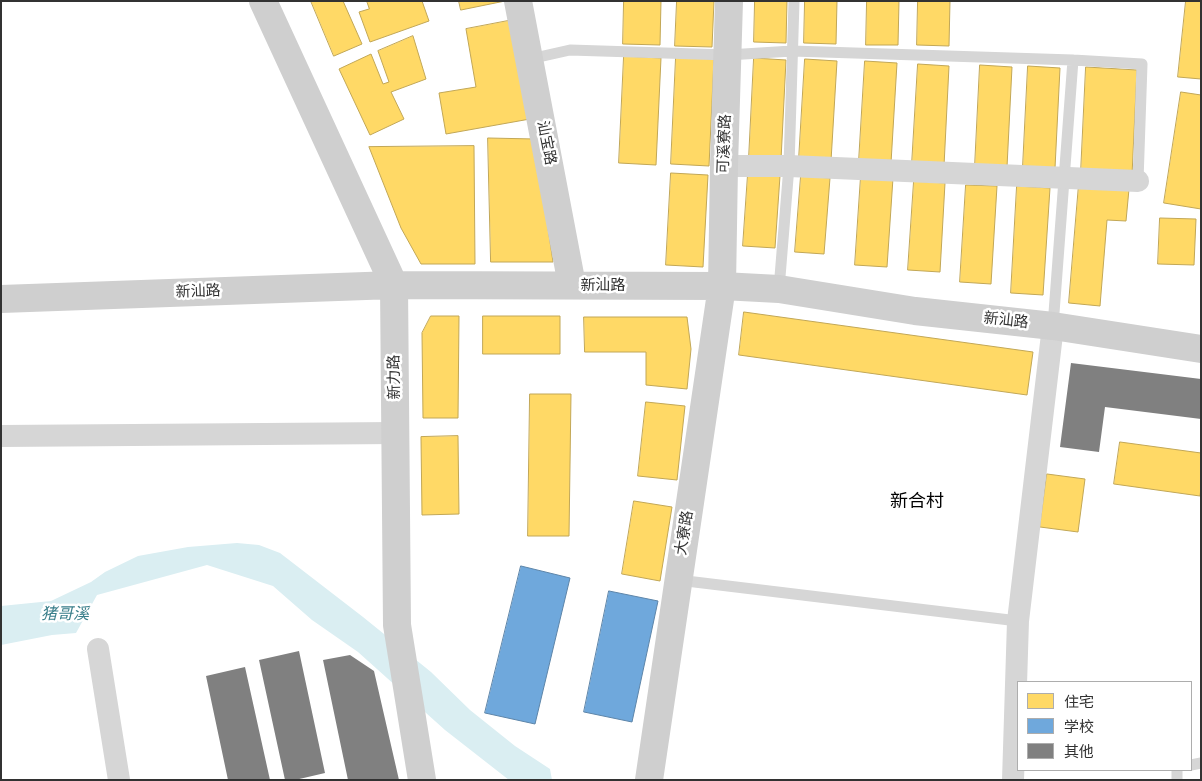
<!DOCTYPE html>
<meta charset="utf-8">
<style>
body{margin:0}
#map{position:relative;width:1202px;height:781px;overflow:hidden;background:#fff;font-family:"DM Sans","Noto Sans SC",sans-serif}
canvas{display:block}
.frame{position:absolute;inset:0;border:2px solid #323232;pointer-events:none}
.legend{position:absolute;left:1017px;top:681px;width:175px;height:90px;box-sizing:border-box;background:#fff;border:1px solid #adadad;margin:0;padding:6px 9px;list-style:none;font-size:15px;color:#323232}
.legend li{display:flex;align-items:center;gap:10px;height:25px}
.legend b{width:25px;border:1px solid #adadad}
</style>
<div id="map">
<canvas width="1202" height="781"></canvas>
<div class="frame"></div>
<ul class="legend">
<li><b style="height:14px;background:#ffd966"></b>住宅</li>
<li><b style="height:14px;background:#6fa8dc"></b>学校</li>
<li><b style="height:14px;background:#808080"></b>其他</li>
</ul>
</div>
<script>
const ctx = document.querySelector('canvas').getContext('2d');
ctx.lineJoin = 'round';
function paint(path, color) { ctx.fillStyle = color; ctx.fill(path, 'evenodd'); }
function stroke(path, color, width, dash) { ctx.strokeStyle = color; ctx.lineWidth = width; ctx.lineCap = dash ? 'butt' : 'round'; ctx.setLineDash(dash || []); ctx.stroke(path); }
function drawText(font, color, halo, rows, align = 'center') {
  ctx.font = font + ' "DM Sans","Noto Sans SC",sans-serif'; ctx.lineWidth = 5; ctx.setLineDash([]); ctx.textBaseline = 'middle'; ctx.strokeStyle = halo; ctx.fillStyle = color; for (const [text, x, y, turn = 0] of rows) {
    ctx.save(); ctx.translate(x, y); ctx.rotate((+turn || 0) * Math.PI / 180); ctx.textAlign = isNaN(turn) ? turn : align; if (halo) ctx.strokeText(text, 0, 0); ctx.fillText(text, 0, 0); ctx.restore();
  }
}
paint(new Path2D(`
 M237,543L259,545L280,553L363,617L431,672L470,710L515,746L550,769L552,780H509L445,730L358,652L312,620L273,586L207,565L97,595L76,633L52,635L1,645V606L51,601L91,582L105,572L138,556L188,547Z`), '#daeef2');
const homes = new Path2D(`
 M311,1H343L362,44L334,56Z
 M367,1H422L429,21L370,42L359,12L369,9Z
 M459,1H505L461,10Z
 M624,1H661L660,45L623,44Z
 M677,1H714L712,47L675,46Z
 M755,1H787L786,43L754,42Z
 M805,1H837L836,44L804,43Z
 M867,1H899L898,45H866Z
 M918,1H950L949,46L917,45Z
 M1186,1H1201V79L1178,77Z
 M513,20L530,119L446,134L439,93L476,87L466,29Z
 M413,36L426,79L391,92L404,119L370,135L339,69L371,54L383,84L389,82L378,51Z
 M624,56L661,58L656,165L619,163Z
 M676,57L714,59L709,166L671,164Z
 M754,58L786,60L781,160L749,158Z
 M805,59L837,61L831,161L799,159Z
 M865,61L897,63L891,163L859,161Z
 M918,64L949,66L944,166L912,164Z
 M980,65L1012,67L1007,167L975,166Z
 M1028,66L1060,68L1055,168L1023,166Z
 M1086,67L1137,70L1132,175L1081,172Z
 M1181,92L1201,95V209L1164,203Z
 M488,138L535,139L553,262H491Z
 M474,146L475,264H421L401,228L369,147Z
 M671,173L708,175L703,267L666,265Z
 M748,174L780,176L775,248L743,246Z
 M801,176L830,178L824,254L795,252Z
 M861,176L893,178L887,267L855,265Z
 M914,181L945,183L940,272L908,270Z
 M1079,184L1129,189L1126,221L1107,220L1100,306L1069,303Z
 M966,185L997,186L991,284L960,282Z
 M1017,186L1050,188L1043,295L1011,293Z
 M1160,218L1196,219L1194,265L1158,264Z
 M744,312L1033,352L1027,395L739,355Z
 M431,316H459L458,418H423L422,333Z
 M483,316H560V354H483Z
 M584,317H687L691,349L687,389L646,385V352H585Z
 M530,394H571L569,536H528Z
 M646,402L685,406L677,480L638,476Z
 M458,436L459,514L422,515L421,437Z
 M1120,442L1201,453V488L1200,496L1114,484Z
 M1047,474L1085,479L1078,532L1040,527Z
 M634,501L672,507L660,581L622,574Z`);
paint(homes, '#ffd966');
stroke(homes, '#c2a756', 1);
const schools = new Path2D(`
 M521,566L570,578L535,724L485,713Z
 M609,591L658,601L632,722L584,712Z`);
paint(schools, '#6fa8dc');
stroke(schools, '#5d85a9', 1);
paint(new Path2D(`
 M1071,363L1201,379V419L1105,407L1099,452L1060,447Z
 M299,651L325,773L295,780H285L259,660Z
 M350,655L374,671L399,780H348L323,660Z
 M245,667L270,780H228L206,676Z`), '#808080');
stroke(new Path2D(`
 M530,59L570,50L728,55L792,51L1073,60L1142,64L1138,181
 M779,289L789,166L794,1
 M1053,326L1073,60
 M678,580L1018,621
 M1191,765L1201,763
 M1177,780V770`), '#d6d6d6', 11);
stroke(new Path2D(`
 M724,166H789L1138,181
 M1,436L396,433
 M98,649L119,780
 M1013,780L1018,621L1053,326`), '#d6d6d6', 22);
stroke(new Path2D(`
 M263,1L394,285L397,625L422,780
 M518,1L572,285
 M1,299L394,285L722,286L779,289L915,311L1053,326L1201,349
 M649,780L722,286L724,166L729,1`), '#cfcfcf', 28);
drawText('15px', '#323232', '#fff', [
 ["汕宝路",546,143,79],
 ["可溪寮路",725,144,-88],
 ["新汕路",603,286],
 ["新汕路",198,292,-2],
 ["新汕路",1006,321,6],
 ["新力路",395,377,-91],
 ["大寮路",685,533,-81]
]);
drawText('italic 16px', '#397e8a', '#fff', [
 ["猪哥溪",65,615]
]);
drawText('18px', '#000', '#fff', [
 ["新合村",917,502]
]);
</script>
